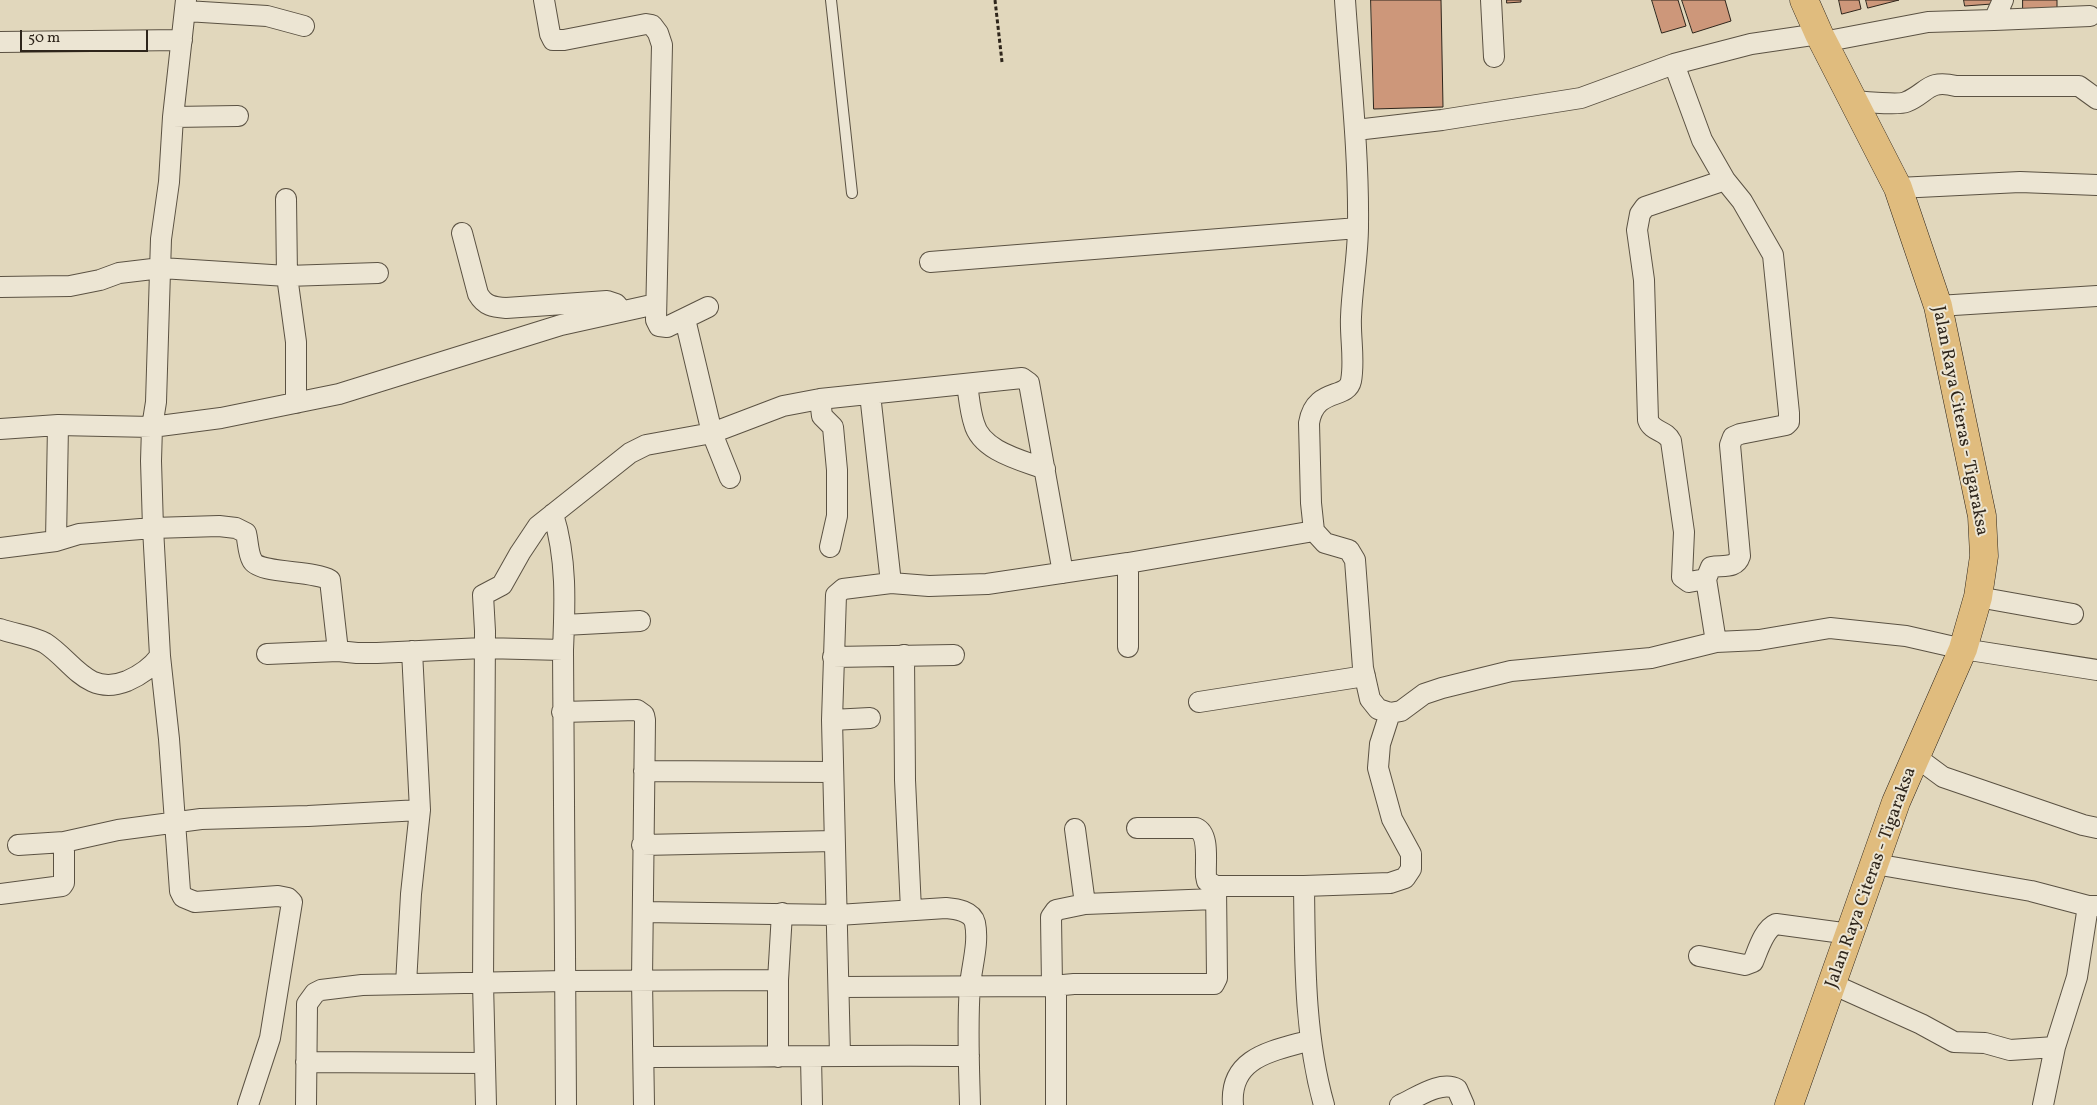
<!DOCTYPE html>
<style>
body{margin:0}
#map{position:relative;width:2097px;height:1105px;overflow:hidden;background:#e1d7bc;font-family:Vollkorn,serif}
canvas{display:block}
.scale{position:absolute;left:20px;top:30px;width:128px;height:22px;box-sizing:border-box;border:2px solid #2e251b;border-top:0;padding-left:6px;font-size:15px;line-height:18px;white-space:nowrap;color:#2e251b;-webkit-text-stroke:4px #ece5d3;paint-order:stroke}
</style>
<div id="map">
<canvas width="2097" height="1105"></canvas>
<div class="scale">50 m</div>
</div>
<script>
const ctx = document.querySelector('canvas').getContext('2d');
ctx.lineJoin = 'round';
function paint(path, color) { ctx.fillStyle = color; ctx.fill(path, 'evenodd'); }
function stroke(path, color, width, dash) { ctx.strokeStyle = color; ctx.lineWidth = width; ctx.lineCap = dash ? 'butt' : 'round'; ctx.setLineDash(dash || []); ctx.stroke(path); }
function drawText(font, color, halo, rows, align = 'center') {
  ctx.font = font + ' Vollkorn,serif'; ctx.lineWidth = 4; ctx.setLineDash([]); ctx.textBaseline = 'middle'; ctx.strokeStyle = halo; ctx.fillStyle = color; for (const [text, x, y, turn = 0] of rows) {
    ctx.save(); ctx.translate(x, y); ctx.rotate((+turn || 0) * Math.PI / 180); ctx.textAlign = isNaN(turn) ? turn : align; if (halo) ctx.strokeText(text, 0, 0); ctx.fillText(text, 0, 0); ctx.restore();
  }
}
const building = new Path2D(`
 M1371,0H1441L1443,107L1374,109Z
 M1507,0H1521V2L1507,3Z
 M1652,0H1678L1686,26L1662,33Z
 M1682,0H1725L1731,21L1693,33Z
 M1839,0H1859L1861,9L1842,14Z
 M1866,0H1899L1868,8Z
 M1964,0H1992V4L1965,6Z
 M2023,0H2057V12L2023,14Z`);
paint(building, '#cd977a');
stroke(building, '#2e251b', 1);
const lane = new Path2D(`
 M831,0L852,193`);
const street = new Path2D(`
 M186,0L173,117L169,182L161,239L156,402L152,427L151,461L153,528L160,656L169,739L180,891L183,897L195,902L278,896L288,898L292,902L270,1038L248,1105
 M544,0L550,34L553,40H564L646,24L652,25L658,33L662,45L656,320L659,326L667,327L708,307
 M1491,0L1494,57
 M186,11L267,16L304,26
 M1994,20L2090,16
 M0,42L182,40
 M1823,42L1928,22L1994,20L2003,0
 M1674,64L1702,140L1725,180L1742,201L1773,255L1789,413V422L1786,425L1740,434L1733,437L1730,445L1740,556C1736,569 1723,565 1711,567L1706,579L1716,642
 M1855,101C1865,102 1899,105 1906,102C1928,93 1927,79 1956,86H2079L2097,99
 M173,117L238,116
 M1356,130L1442,120L1581,98L1674,64L1751,44L1819,34
 M1898,188L2020,182L2097,185
 M286,199L287,276L296,342V403
 M462,233L478,294C485,306 493,307 506,308L607,301L616,304L622,311
 M930,262L1358,228
 M0,287L70,286L100,280L119,273L161,268L287,276L378,273
 M1938,306L2097,296
 M685,319L712,433L730,478
 M967,384C969,397 970,411 974,423C981,451 1021,460 1045,469
 M870,394L891,583
 M820,399L822,416L833,427L837,470V516L830,547
 M0,429L58,425L152,427L221,418L339,394L561,325L656,304
 M553,514C567,558 565,604 563,650
 M1314,531L1325,543L1349,550L1355,560L1363,668L1370,699L1378,709L1390,713L1401,711L1424,694L1442,688L1511,671L1651,658L1716,642L1759,640L1830,628L1906,636L1963,649L2097,670
 M56,541L58,425
 M0,548L56,541L79,534L153,528L219,526L236,528L246,533C248,541 248,553 252,560C258,574 313,570 330,580L338,651
 M1706,579L1689,582L1682,577L1684,532L1671,441C1666,430 1652,432 1648,420L1644,280L1637,230L1640,214L1645,207L1725,180
 M1978,597L2073,614
 M564,625L640,621
 M0,629C14,634 32,636 45,643C73,661 87,697 127,681C141,675 151,668 160,656
 M1128,647V563
 M267,654L338,651L357,653H377L483,648L563,650L566,1105
 M904,655L905,780L911,910
 M833,657L954,655
 M1199,702L1365,676
 M562,712L637,710L644,715L645,720L642,980L644,1105
 M832,720L870,718
 M1916,757L1943,777L2083,825L2097,828
 M644,771L833,772
 M1137,828H1196C1210,834 1205,862 1206,876L1207,881L1216,886
 M1075,829L1085,904
 M18,845L64,842L118,830L201,819L308,816L420,810
 M642,845L834,841
 M1875,864L2031,891L2088,906
 M1304,886C1305,959 1304,1034 1324,1105
 M0,894L62,886L64,883V842
 M643,912L838,915L946,908C957,909 972,911 975,923C979,943 972,965 970,985C967,1025 969,1065 970,1105
 M1699,956L1745,965L1753,962C1758,950 1764,929 1776,924L1850,934
 M406,984L411,894L420,810L412,651
 M1832,984L1921,1024L1954,1042L1985,1043L2010,1050L2055,1047L2077,977L2088,906H2097
 M1052,986L1051,917L1056,910L1085,904L1215,899
 M839,987L1052,986L1074,984H1214L1217,978L1216,886H1304L1390,883L1405,878L1411,869V854L1392,819L1378,768L1380,744L1390,713
 M840,1055L832,720L836,595L843,589L891,583L929,586L987,584L1128,563L1314,531L1311,503L1309,423C1315,387 1347,400 1351,381C1355,360 1350,338 1351,317C1352,287 1358,257 1358,226C1359,151 1350,75 1345,0
 M644,1057C753,1057 861,1055 969,1056
 M778,1057V980L782,913
 M811,1057L812,1105
 M306,1062L484,1063
 M306,1105L307,1004L315,993L321,990L362,985L566,981L778,980
 M486,1105L483,983L485,631L483,595L502,585L520,553L538,526L630,453L646,445L712,433L783,406L820,399L1022,378L1029,383L1063,573
 M1056,1105V986
 M1233,1105C1229,1056 1274,1051 1311,1040
 M1400,1105C1416,1098 1441,1080 1457,1089L1464,1105
 M2043,1105L2055,1047`);
const primary = new Path2D(`
 M1789,1105L1896,802L1963,649L1978,597L1984,556L1982,516L1938,306L1898,188L1819,34L1804,0`);
stroke(lane, '#5b5243', 12);
stroke(street, '#5b5243', 22);
stroke(primary, '#2e251b', 29);
stroke(new Path2D(`
 M995,0L1002,62`), '#2e251b', 3, [4, 2.5]);
stroke(lane, '#ece5d3', 10);
stroke(street, '#ece5d3', 20);
stroke(primary, '#e0bc7e', 28);
drawText('18px', '#2e251b', '#ece5d3', [
 ["Jalan Raya Citeras - Tigaraksa",1959,421,79],
 ["Jalan Raya Citeras - Tigaraksa",1872,878,-70]
]);
</script>
